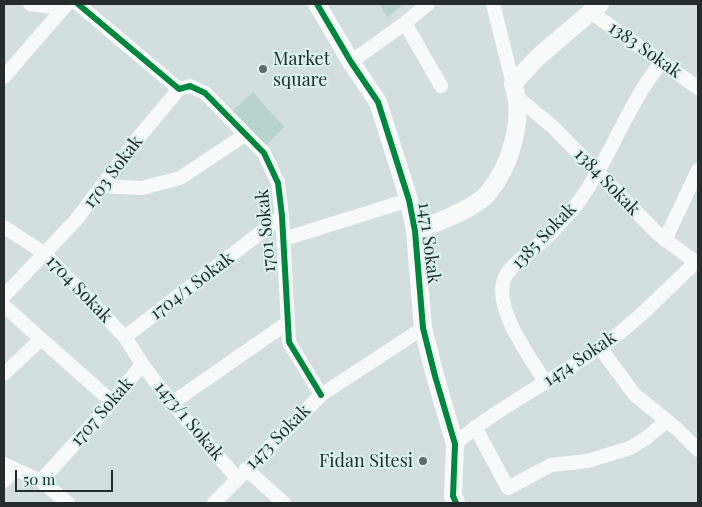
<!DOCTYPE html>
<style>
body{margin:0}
#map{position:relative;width:702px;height:507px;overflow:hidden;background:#d2dfde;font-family:"Playfair Display",serif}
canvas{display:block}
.frame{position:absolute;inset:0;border:5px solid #242d2c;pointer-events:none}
.scale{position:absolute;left:15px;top:470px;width:98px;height:22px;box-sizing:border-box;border:2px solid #242d2c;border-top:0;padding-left:6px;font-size:15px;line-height:18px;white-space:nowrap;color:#242d2c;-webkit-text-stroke:4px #d9f2ef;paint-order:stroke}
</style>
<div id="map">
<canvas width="702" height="507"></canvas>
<div class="frame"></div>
<div class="scale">50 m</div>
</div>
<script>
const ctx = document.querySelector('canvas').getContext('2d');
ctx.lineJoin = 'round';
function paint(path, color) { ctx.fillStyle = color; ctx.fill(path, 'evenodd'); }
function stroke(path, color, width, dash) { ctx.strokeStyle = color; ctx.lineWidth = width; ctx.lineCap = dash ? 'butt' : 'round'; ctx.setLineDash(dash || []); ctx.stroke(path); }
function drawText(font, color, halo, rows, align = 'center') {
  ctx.font = font + ' "Playfair Display",serif'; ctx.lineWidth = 4; ctx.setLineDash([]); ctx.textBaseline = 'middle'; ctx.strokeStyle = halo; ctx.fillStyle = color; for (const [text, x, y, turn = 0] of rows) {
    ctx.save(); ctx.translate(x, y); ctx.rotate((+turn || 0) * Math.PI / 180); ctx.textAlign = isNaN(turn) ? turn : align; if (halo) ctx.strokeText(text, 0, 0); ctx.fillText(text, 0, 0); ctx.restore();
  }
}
paint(new Path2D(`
 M380,4H404L387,17Z
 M253,92L284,127L265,146L231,112Z`), '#b8d2cf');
stroke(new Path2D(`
 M30,4L63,8
 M78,4L179,89L190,86L205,93L264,153L278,183L282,216L289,342L321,395
 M493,4L513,84
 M592,13L698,88
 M405,23L441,86
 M351,62L405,23L428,4
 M4,77L67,4
 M518,98L553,127L658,234L698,264
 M102,186L142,188L180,178L246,134
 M4,227L44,253L125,337L142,364L172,403L237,478
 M284,239L409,200
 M665,240L698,170
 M4,296L76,220L139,137L179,89
 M4,306L112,402
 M125,337L282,216
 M600,348L635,395L677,429L698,450
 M4,374L40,340
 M546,383C531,359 496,312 503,283C507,265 532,252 544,240C554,230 564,219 573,209C609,164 625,107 661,63
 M172,403L287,323
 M475,427L508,488L551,465L587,461L630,448L646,438L667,421
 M455,444C499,406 552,381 599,348C635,324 665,291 696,262
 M4,464L41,481L68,503
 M246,469L284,503
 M4,481L15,469
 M41,481L112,402L142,364
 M214,503L321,395L423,328`), '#f8fafa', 14);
stroke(new Path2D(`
 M317,4L351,62L378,102L409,200L415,231L423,328L435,376L455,444L453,496L456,503
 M415,231C434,224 477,208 489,192C511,165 525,117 513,84L537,58L600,4`), '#f8fafa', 18);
stroke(new Path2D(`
 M78,4L179,89L190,86L205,93L264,153L278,183L282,216L289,342L321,395
 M317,4L351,62L378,102L409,200L415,231L423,328L435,376L455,444L453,496L456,503`), '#00873e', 6);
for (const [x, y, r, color] of [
 [263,69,5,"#616b6a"],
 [423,461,5,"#616b6a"]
]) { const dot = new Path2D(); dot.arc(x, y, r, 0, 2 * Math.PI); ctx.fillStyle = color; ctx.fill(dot); stroke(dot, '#d9f2ef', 2); }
drawText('18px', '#242d2c', '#d9f2ef', [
 ["1383 Sokak",645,50,35],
 ["1703 Sokak",113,172,-53],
 ["1384 Sokak",607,182,46],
 ["1701 Sokak",266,231,-95],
 ["1385 Sokak",544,236,-46],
 ["1471 Sokak",429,243,83],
 ["1704/1 Sokak",192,286,-37],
 ["1704 Sokak",79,289,46],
 ["1474 Sokak",580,359,-34],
 ["1707 Sokak",102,412,-49],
 ["1473/1 Sokak",189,421,50],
 ["1473 Sokak",278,437,-45]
]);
drawText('18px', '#242d2c', '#d9f2ef', [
 ["Market",273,59],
 ["square",273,80],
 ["Fidan Sitesi",413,461,"right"]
], 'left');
</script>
